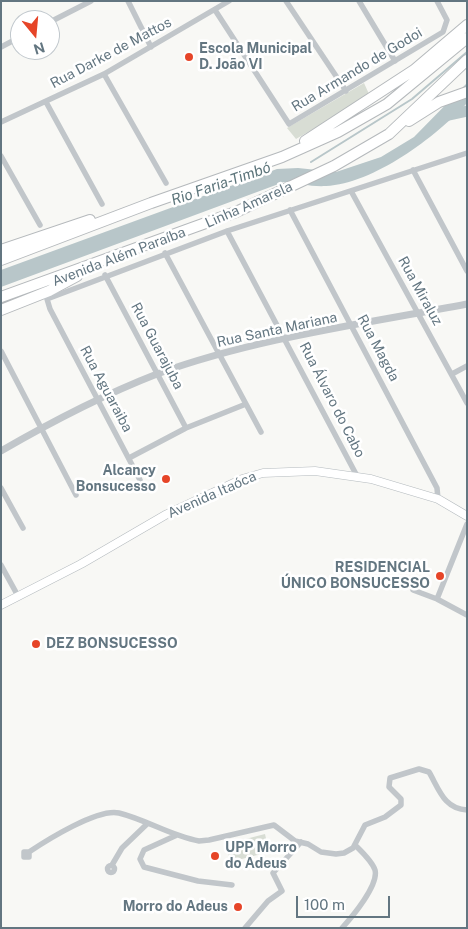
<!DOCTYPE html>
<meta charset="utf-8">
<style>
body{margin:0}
#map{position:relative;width:468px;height:929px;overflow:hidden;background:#f8f8f5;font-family:"Public Sans",sans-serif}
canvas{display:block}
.frame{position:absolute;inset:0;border:2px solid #637681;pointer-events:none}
.north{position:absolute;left:10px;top:10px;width:50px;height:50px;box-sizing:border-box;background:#fff;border:1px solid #c1c8cd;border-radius:50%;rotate:163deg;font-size:14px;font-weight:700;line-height:20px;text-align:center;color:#637681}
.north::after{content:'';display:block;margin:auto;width:18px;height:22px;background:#e64528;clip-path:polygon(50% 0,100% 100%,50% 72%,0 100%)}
.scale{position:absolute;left:296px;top:896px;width:94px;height:22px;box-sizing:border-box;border:2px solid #637681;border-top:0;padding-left:6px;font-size:15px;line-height:18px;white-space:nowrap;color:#637681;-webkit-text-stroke:4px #fff;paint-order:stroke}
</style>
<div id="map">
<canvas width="468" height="929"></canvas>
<div class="frame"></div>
<div class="north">N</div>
<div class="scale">100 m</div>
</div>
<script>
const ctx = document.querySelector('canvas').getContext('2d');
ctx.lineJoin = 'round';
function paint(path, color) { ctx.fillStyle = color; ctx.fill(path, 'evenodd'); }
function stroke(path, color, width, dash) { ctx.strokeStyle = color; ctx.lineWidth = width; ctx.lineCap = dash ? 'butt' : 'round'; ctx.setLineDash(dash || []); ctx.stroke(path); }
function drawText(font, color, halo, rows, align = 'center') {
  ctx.font = font + ' "Public Sans",sans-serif'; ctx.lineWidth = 5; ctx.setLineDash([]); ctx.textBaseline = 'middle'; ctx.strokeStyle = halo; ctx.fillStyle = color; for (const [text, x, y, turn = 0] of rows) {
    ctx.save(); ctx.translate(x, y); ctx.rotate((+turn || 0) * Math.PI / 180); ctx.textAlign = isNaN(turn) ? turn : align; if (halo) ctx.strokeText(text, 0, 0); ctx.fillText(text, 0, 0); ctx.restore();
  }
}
paint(new Path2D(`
 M364,83L369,94L361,101L296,139L287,128Z
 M265,834L269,852L230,862L226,844Z`), '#d8ddd4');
paint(new Path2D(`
 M467,83V103C436,137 373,184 326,186C312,187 297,183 284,182L1,287V270L277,169L298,168L336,172L381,157L414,137Z`), '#b8c6c9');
stroke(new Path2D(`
 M311,162L412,99L467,52`), '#b8c6c9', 2);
stroke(new Path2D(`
 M445,116L467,111`), '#b8c6c9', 11);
const secondary = new Path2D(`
 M1,605L81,564L167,514L242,479L263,473L315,471L371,479L438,499L467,516`);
const motorway = new Path2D(`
 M409,121L439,102L467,92
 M305,141L414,70L467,25
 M1,250L90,220
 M1,260L151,203L282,157L338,132L387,104L467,38
 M1,297L236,212L334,166L389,134L467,60
 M1,310L49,291L77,276`);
stroke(secondary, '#b4babe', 9);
stroke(motorway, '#b5b9bc', 12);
stroke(new Path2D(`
 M128,1L151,47
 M286,1L346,91
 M359,1L395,61
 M215,10L289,124L443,32L447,20L437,1
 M50,22L91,1
 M1,47L20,37
 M104,74L166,183
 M46,102L102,204
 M1,122L104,74L229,1
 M1,156L40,225
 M413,170L467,271
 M351,191L467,403
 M290,210L437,488L438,499
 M227,231L357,476
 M165,253L261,432
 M105,275L186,428
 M1,351L76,495
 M452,374L467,366
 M129,458L186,428L246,404
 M140,480L50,309L47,299L227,231L467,153
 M1,488L23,528
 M1,565L18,596
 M413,590L437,599L467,615
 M437,599L467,524
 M177,835L144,850L140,859L144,867L198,881L232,885
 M29,852V857H24V852H29C47,840 98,808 119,813C147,820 171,836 199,841L209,840L274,825L295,841L308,844L321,852L336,854L344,853L353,848L365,825L385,817L401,805V799L389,787L390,778L419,769L429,772C439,789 444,809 467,810
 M112,865L122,848L147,824
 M107.5 869a3.5 3.5 0 1 1 7 0a3.5 3.5 0 1 1-7 0Z
 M245,928L268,901L282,891L273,873L301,842
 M342,928C352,917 379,885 375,870C372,861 361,851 355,845`), '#c1c6ca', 5.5);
stroke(new Path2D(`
 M1,451C51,422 103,395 157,374C256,338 363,324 467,304`), '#c1c6ca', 7);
stroke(secondary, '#fff', 8);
stroke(motorway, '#fff', 10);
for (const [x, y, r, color] of [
 [189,57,5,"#e64528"],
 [166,479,5,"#e64528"],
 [440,576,5,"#e64528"],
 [36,644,5,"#e64528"],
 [215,856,5,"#e64528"],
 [238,907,5,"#e64528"]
]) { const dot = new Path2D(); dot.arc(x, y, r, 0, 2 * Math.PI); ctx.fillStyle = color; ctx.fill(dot); stroke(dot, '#fff', 2); }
drawText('bold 14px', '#637681', '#fff', [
 ["Escola Municipal",199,49],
 ["D. João VI",199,65],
 ["Alcancy",156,471,"right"],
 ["Bonsucesso",156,487,"right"],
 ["RESIDENCIAL",430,568,"right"],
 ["ÚNICO BONSUCESSO",430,584,"right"],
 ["DEZ BONSUCESSO",46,644],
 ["UPP Morro",225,848],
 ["do Adeus",225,864],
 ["Morro do Adeus",228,907,"right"]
], 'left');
drawText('14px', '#637681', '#fff', [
 ["Rua Darke de Mattos",111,53,-28],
 ["Rua Armando de Godoi",357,70,-31],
 ["Linha Amarela",249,205,-24],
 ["Avenida Além Paraíba",119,257,-21],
 ["Rua Miraluz",420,291,61],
 ["Rua Santa Mariana",277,330,-12],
 ["Rua Guarajuba",157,346,62],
 ["Rua Magda",378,348,62],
 ["Rua Aguaraiba",106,389,62],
 ["Rua Álvaro do Cabo",332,400,63],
 ["Avenida Itaóca",212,495,-24]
]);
drawText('italic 15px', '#5e767c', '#fff', [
 ["Rio Faria-Timbó",221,184,-19]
]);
</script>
